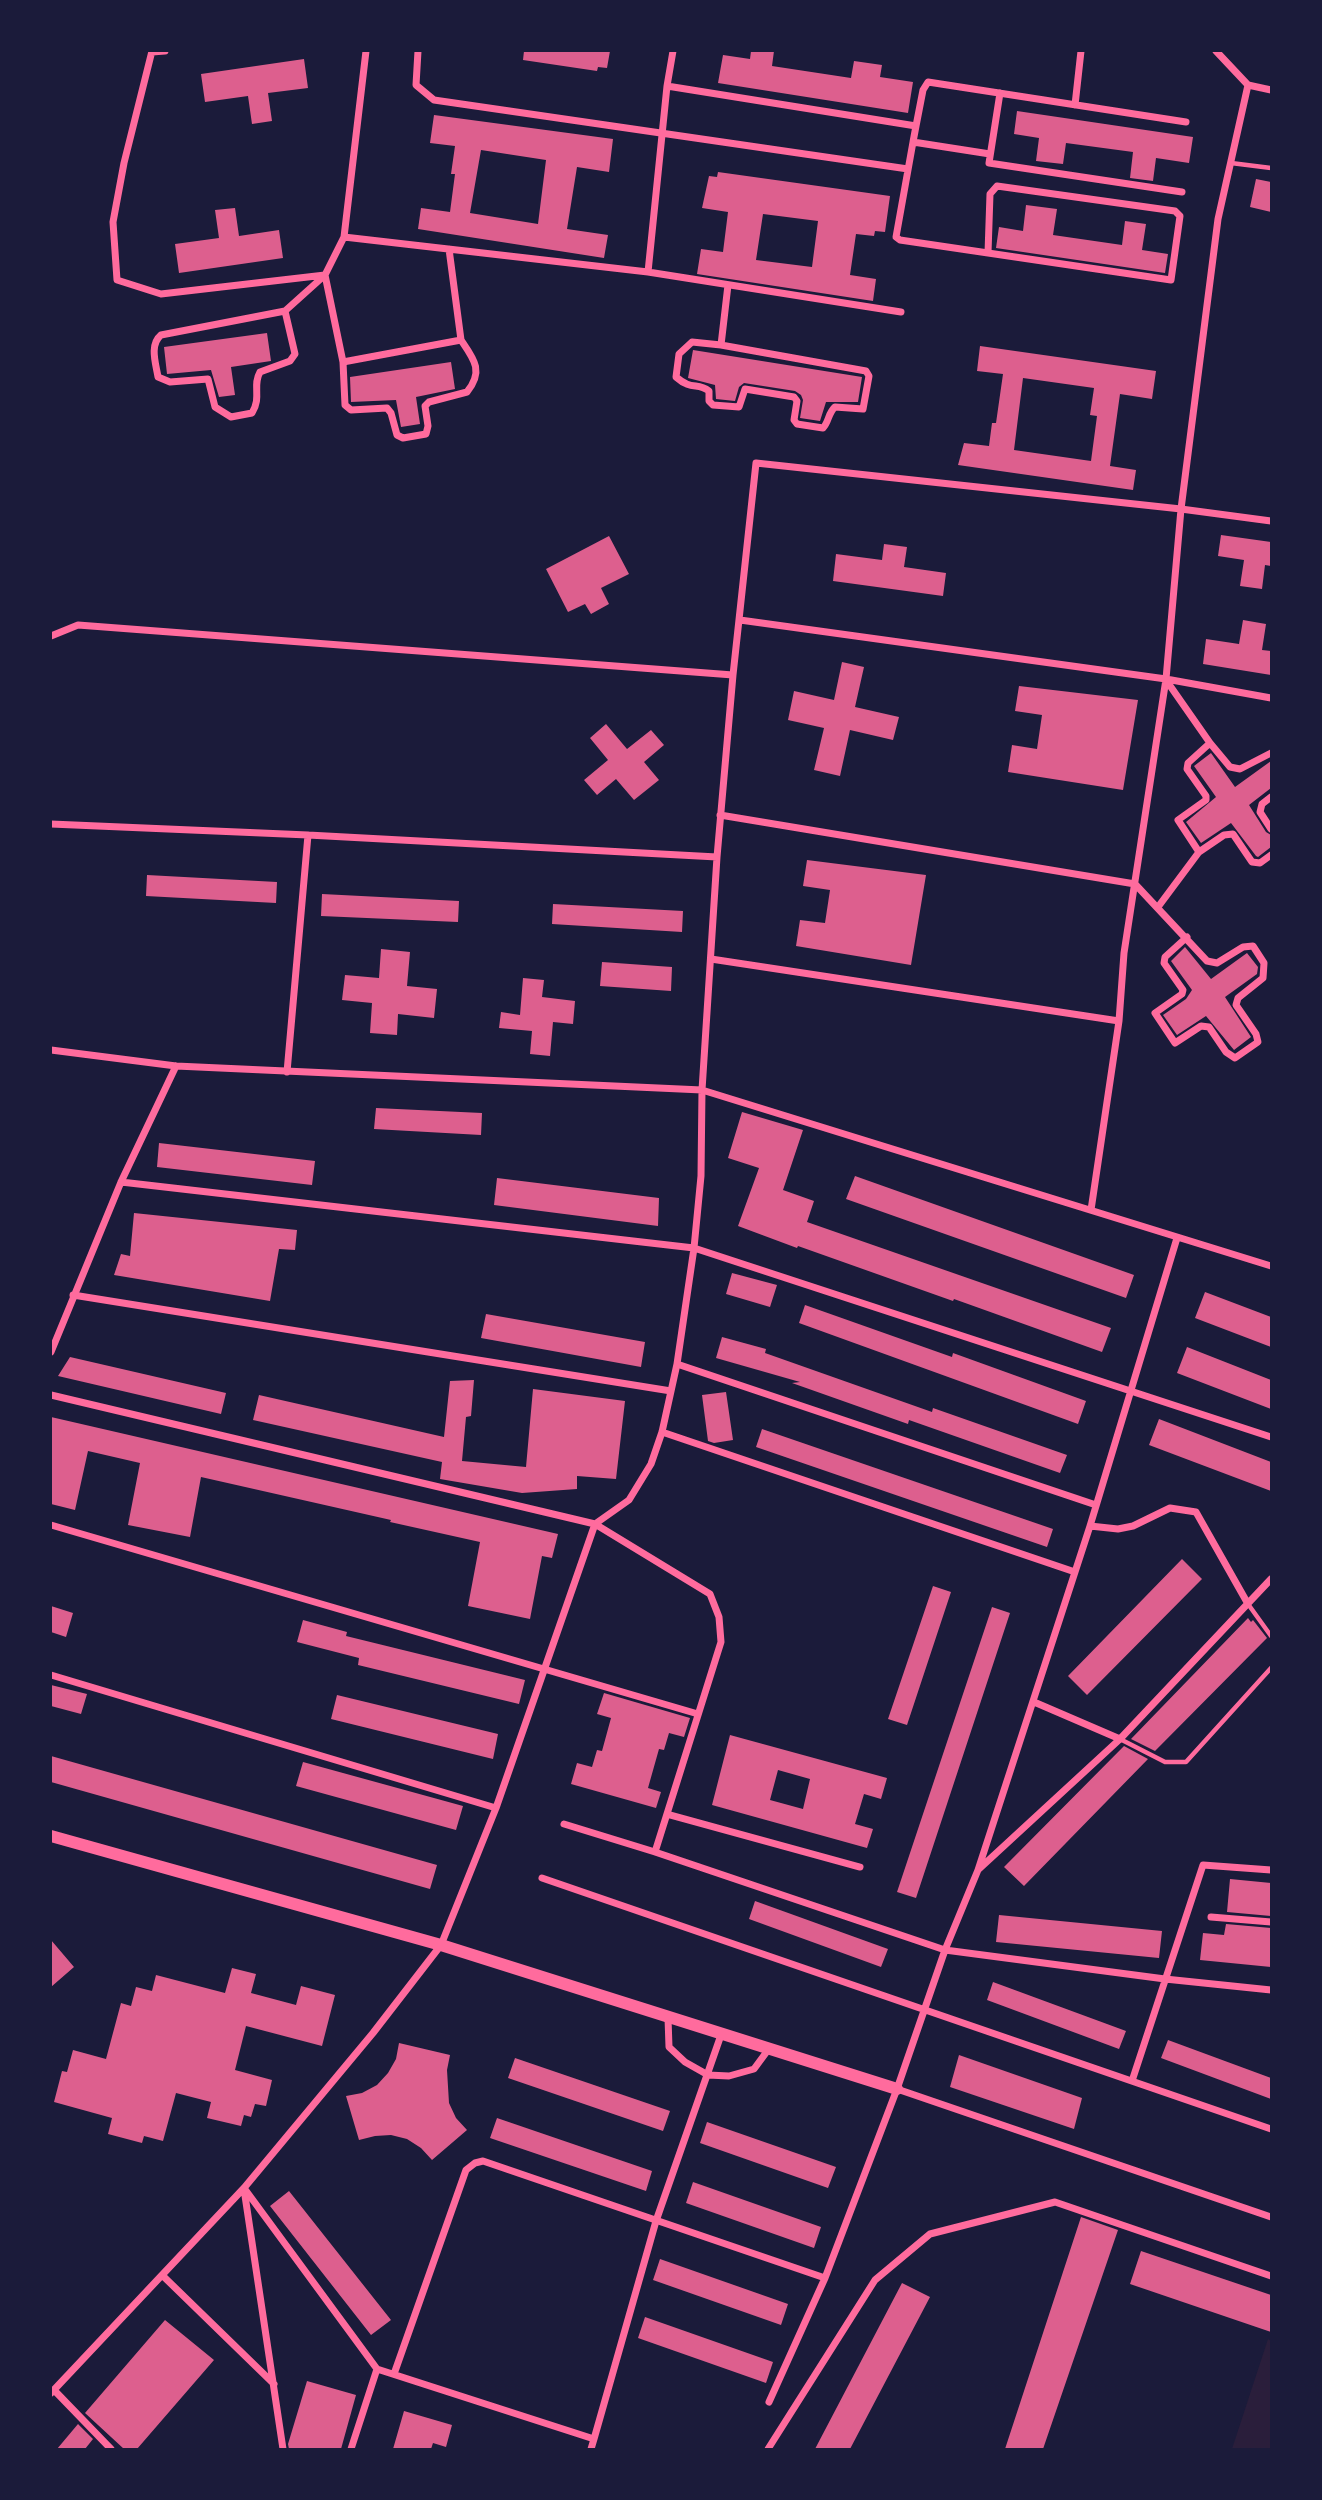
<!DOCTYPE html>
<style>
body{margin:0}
#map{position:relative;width:1322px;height:2500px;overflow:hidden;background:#1b1b3a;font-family:Quicksand,sans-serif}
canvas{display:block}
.frame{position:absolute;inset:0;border:52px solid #1b1b3a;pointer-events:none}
</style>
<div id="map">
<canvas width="1322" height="2500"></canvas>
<div class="frame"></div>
</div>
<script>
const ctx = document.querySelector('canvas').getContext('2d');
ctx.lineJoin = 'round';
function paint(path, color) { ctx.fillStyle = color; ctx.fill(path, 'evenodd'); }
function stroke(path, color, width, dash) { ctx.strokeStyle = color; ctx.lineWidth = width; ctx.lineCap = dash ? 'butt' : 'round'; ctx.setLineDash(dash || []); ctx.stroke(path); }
paint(new Path2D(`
 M1268,2339L1271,2341V2449H1232Z`), '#2a1e3b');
paint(new Path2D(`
 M524,51H610L607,68L598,67L597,71L523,60Z
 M751,51H774L772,66L851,78L854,61L882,65L880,77L913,82L908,113L718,83L723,55L750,59Z
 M304,59L308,88L268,93L272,121L252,124L248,96L205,102L201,74Z
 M1017,111L1193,137L1189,163L1156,158L1153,181L1130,178L1133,152L1066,143L1063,164L1036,161L1039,138L1014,134Z
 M434,115L613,139L609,172L577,167L567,229L608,235L604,258L418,229L421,208L450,212L455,174H451L455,146L430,143ZM481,150L546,160L538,224L470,213Z
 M718,172L890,196L885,232L875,231L874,236L856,234L850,275L876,279L873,301L697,274L701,249L723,252L728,212L702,208L709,176L717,177ZM763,214L818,221L812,267L756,260Z
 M1256,179L1271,182V212L1250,207Z
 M1026,205L1057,209L1053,235L1122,245L1125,221L1146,224L1142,250L1168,254L1165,273L996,248L999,227L1023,231Z
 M235,208L239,236L279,230L283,258L179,273L175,244L219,238L215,210Z
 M267,333L271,361L231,367L235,395L219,397L211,370L167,374L164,347Z
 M980,346L1156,371L1152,399L1120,394L1110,466L1136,470L1133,490L958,465L964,443L989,446L992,423H996L1003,374L977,371ZM1023,378L1094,388L1090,415L1097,416L1091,461L1014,450Z
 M693,350L862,377L858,402H826L820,421L800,418L803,400L801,395L795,391L744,383L739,387L735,401L716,399L715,385L688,378Z
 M451,362L455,389L416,397L420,424L401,427L396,400L351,402L350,377Z
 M1221,535L1271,542V566L1265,565L1262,589L1240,586L1244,560L1218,556Z
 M609,536L629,574L601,588L609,604L591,614L585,604L568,612L546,569Z
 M884,544L907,547L904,567L946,573L943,596L833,581L836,554L882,560Z
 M1243,620L1266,624L1262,650L1271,651V675L1203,664L1206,639L1239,644Z
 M842,662L864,667L855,707L899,717L893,740L850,730L840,776L814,770L824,728L788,720L794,691L834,700Z
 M1019,686L1138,700L1123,790L1008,772L1012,745L1037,749L1042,715L1015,711Z
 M606,724L627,749L651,730L664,745L644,762L659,780L634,800L616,779L597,795L584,780L608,760L590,738Z
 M1211,753L1235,787L1271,761V788L1249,805L1266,832L1271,835V847L1258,857L1256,856L1231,823L1201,843L1186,822L1216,797L1194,766Z
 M807,860L926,875L911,965L796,946L800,920L825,923L830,890L803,886Z
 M147,875L277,882L276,903L146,896Z
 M322,894L459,901L458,922L321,916Z
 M553,904L683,911L682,932L552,924Z
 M1185,947L1211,979L1247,953L1258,967L1257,974L1225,997L1251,1037L1234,1050L1206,1016L1177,1035L1163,1015L1186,999L1192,990L1171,961Z
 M381,949L410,952L407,986L437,989L434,1018L398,1014L397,1035L370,1033L372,1003L342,1000L345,975L379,978Z
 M602,962L672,967L671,991L600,986Z
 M523,978L544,980L542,997L575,1001L573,1024L553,1022L550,1056L530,1054L532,1031L499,1028L501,1012L520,1015Z
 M376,1108L482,1113L481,1135L374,1129Z
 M742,1112L803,1130L783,1190L814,1201L807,1222L1111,1328L1102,1352L954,1299L953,1301L798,1246L797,1248L738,1226L759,1168L728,1158Z
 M159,1143L315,1161L312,1185L157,1167Z
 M855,1176L1134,1275L1126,1298L846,1199Z
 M497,1178L659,1198L658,1226L494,1205Z
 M134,1213L297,1230L295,1250L279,1249L270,1301L114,1275L121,1254L130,1256Z
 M732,1273L777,1285L770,1307L726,1294Z
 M1205,1292L1271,1317V1347L1195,1318Z
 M805,1305L952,1357L953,1353L1086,1401L1078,1424L799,1323Z
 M486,1314L645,1342L641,1367L481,1338Z
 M722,1337L766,1349L765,1353L932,1412L933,1408L1067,1455L1060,1473L909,1420L908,1424L792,1383L800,1382L716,1358Z
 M1187,1347L1271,1380V1409L1177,1373Z
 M70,1357L226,1393L221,1414L58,1376Z
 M474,1380L471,1416L466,1417L462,1461L526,1467L533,1389L625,1401L616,1479L577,1476V1489L522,1493L440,1479L442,1462L253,1420L259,1395L444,1437L450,1381Z
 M726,1392L733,1440L714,1443L708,1441L702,1395Z
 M51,1417L558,1534L552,1558L542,1556L530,1619L468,1606L480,1542L390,1522L391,1520L201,1477L190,1537L128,1525L140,1463L88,1451L75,1510L51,1504Z
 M1159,1419L1271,1462V1491L1149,1445Z
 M762,1429L1053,1529L1047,1547L756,1447Z
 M1182,1559L1202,1579L1087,1695L1068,1676Z
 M933,1586L951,1592L907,1725L888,1719Z
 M51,1606L73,1613L66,1637L51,1632Z
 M992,1607L1010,1613L916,1898L897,1892Z
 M1248,1618L1251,1622L1253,1620L1267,1638L1155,1751L1131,1739Z
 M303,1620L347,1632L346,1636L525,1680L519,1704L358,1665L359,1658L297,1642Z
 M51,1685L87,1694L81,1714L51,1706Z
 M604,1693L690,1718L684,1737L669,1733L664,1750L659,1749L648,1788L661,1792L656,1808L571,1784L577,1763L592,1767L597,1750L602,1751L611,1718L597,1714Z
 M337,1695L498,1734L493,1759L331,1719Z
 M730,1735L887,1778L881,1799L864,1794L855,1824L873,1829L867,1848L712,1805ZM778,1770L810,1779L803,1809L770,1800Z
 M1124,1746L1148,1759L1024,1886L1004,1867Z
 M51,1756L437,1865L430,1889L51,1782Z
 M303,1762L463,1806L456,1830L296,1786Z
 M1230,1879L1271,1883V1916L1227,1912Z
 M755,1901L888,1949L881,1967L749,1919Z
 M999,1915L1162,1931L1159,1958L996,1942Z
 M1226,1924L1271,1928V1967L1200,1960L1203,1933L1224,1935Z
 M51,1940L74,1967L51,1987Z
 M232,1968L256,1974L251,1993L296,2005L301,1986L335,1995L322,2046L246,2026L235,2070L272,2080L266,2106L255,2104L251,2117L244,2115L241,2126L207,2118L211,2102L176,2093L163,2141L144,2136L142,2143L108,2134L112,2118L54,2102L62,2071L67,2072L73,2050L106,2059L121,2003L131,2006L136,1987L152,1991L156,1975L225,1993Z
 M993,1982L1126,2031L1119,2049L987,2000Z
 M1168,2040L1271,2078V2099L1161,2058Z
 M399,2043L450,2055L447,2070L449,2103L456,2118L467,2130L432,2160L421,2148L407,2139L391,2135L375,2136L359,2140L346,2096L362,2093L377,2085L388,2073L396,2059Z
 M959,2055L1082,2098L1074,2129L950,2087Z
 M515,2058L670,2111L663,2131L508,2078Z
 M497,2118L652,2171L646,2191L490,2138Z
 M707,2122L836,2167L828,2188L700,2143Z
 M693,2182L821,2227L814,2248L686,2203Z
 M289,2191L391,2320L371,2335L270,2206Z
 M1081,2217L1118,2230L1043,2449H1005Z
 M1141,2251L1271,2295V2332L1130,2284Z
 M660,2259L788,2304L781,2325L653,2280Z
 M902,2283L930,2297L850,2449H815Z
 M645,2317L773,2362L766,2383L638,2338Z
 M165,2320L214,2360L137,2449H124L85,2413Z
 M307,2381L356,2395L341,2449H289L288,2444Z
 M404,2411L452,2425L446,2447L433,2443L431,2449H393Z
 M78,2424L93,2439L85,2449H57Z`), '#dd5f8e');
stroke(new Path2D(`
 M1231,163L1271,168
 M1248,1604L1271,1636
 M1120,1739L1165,1762H1186L1271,1668`), '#ff6b9d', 4.5);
stroke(new Path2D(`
 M152,51L124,163L113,222L117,280L161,294L325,275L344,237L648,272L901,312
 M418,51L416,85L434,100L908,169
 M1216,51L1248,85L1271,90
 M152,52L165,51
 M667,86L916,126L913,142L990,154
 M1000,93L989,163L1182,192
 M1075,105L1081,51
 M916,126L923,90L928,82L1186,122
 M913,142L896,237L900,240L1171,280L1180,216L1175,211L997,186L990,194L988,253
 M344,237L366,51
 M449,249L461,340
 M648,272L667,86L673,51
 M325,275L343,362L461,340C474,359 484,371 467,392L429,402L425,406L428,426L426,434L403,438L397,435L391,413L387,408L351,410L345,405L343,362
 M285,311L295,354L290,361L260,372C252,386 262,397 252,413L231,417L215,407L208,379L170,382L158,377C156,364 149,345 161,335L285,311L325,275
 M692,342L721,345L866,371L869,376L863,409L835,407C828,413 829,422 823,428L797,424L794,420L797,401L794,397L745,389L739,407L713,405L709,401V391C697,382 692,391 676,377L679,354Z
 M721,345L728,285
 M740,620L1166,679L1271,698
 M51,636L78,625L733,675
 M1166,680L1210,743L1230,767L1240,769L1271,753
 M1210,743L1188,763L1187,769L1206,796V800L1178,820L1199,852L1224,835L1233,834L1252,862L1260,863L1271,855
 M1271,797L1262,804L1260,812L1271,829
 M720,815L1135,884L1207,961L1217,963L1243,947L1253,946L1264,963L1263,978L1238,998L1236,1005L1256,1034L1258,1042L1235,1058L1226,1052L1209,1027L1201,1026L1175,1043L1155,1013L1182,994L1183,990L1164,963L1165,957L1187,937
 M51,824L308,835L717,857
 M1158,907L1199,852
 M711,959L1119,1021
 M51,1050L176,1066L702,1090L1271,1266
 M287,1072L308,835
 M121,1182L694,1248L1271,1437
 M1091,1210L1119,1021L1124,953L1166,679L1181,509L1218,219L1248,85
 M73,1295L671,1391
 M51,1352L121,1182L176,1066
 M677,1364L1096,1505
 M51,1395L595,1524L710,1594L719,1617L721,1642L655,1852
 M662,1432L1075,1572
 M51,1525L698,1714
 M1090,1526L1118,1529L1133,1526L1170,1508L1196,1512L1248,1604
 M51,1675L496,1808
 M1034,1702L1120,1739
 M667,1814L860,1867
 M564,1824L655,1852L945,1950L1165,1979L1271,1990
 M979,1869L1120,1739L1271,1579
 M542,1878L1271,2129
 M1211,1917L1271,1922
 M668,2018L669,2047L685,2062L708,2075L729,2076L754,2069L768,2050
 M1132,2081L1203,1865L1271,1870
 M897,2089L1271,2217
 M244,2188L377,2369L351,2449
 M244,2189L283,2449
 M162,2275L274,2384
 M377,2369L594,2439L591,2449
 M394,2374L466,2170L475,2163L483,2161L825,2278
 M54,2390L111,2449
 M51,2393L244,2188L373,2033L441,1945L496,1808L595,1524L629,1500L651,1464L662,1432L677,1364L694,1248L701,1176L702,1090L717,857L733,675L756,463L1181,509L1271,521
 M769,2402L825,2278L897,2089L945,1950L978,1870L1090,1526L1177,1238
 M594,2439L656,2221L721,2035
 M768,2449L875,2280L930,2234L1055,2202L1271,2276`), '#ff6b9d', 7);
stroke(new Path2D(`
 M51,1836L441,1945L897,2089`), '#ff6b9d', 12);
</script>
